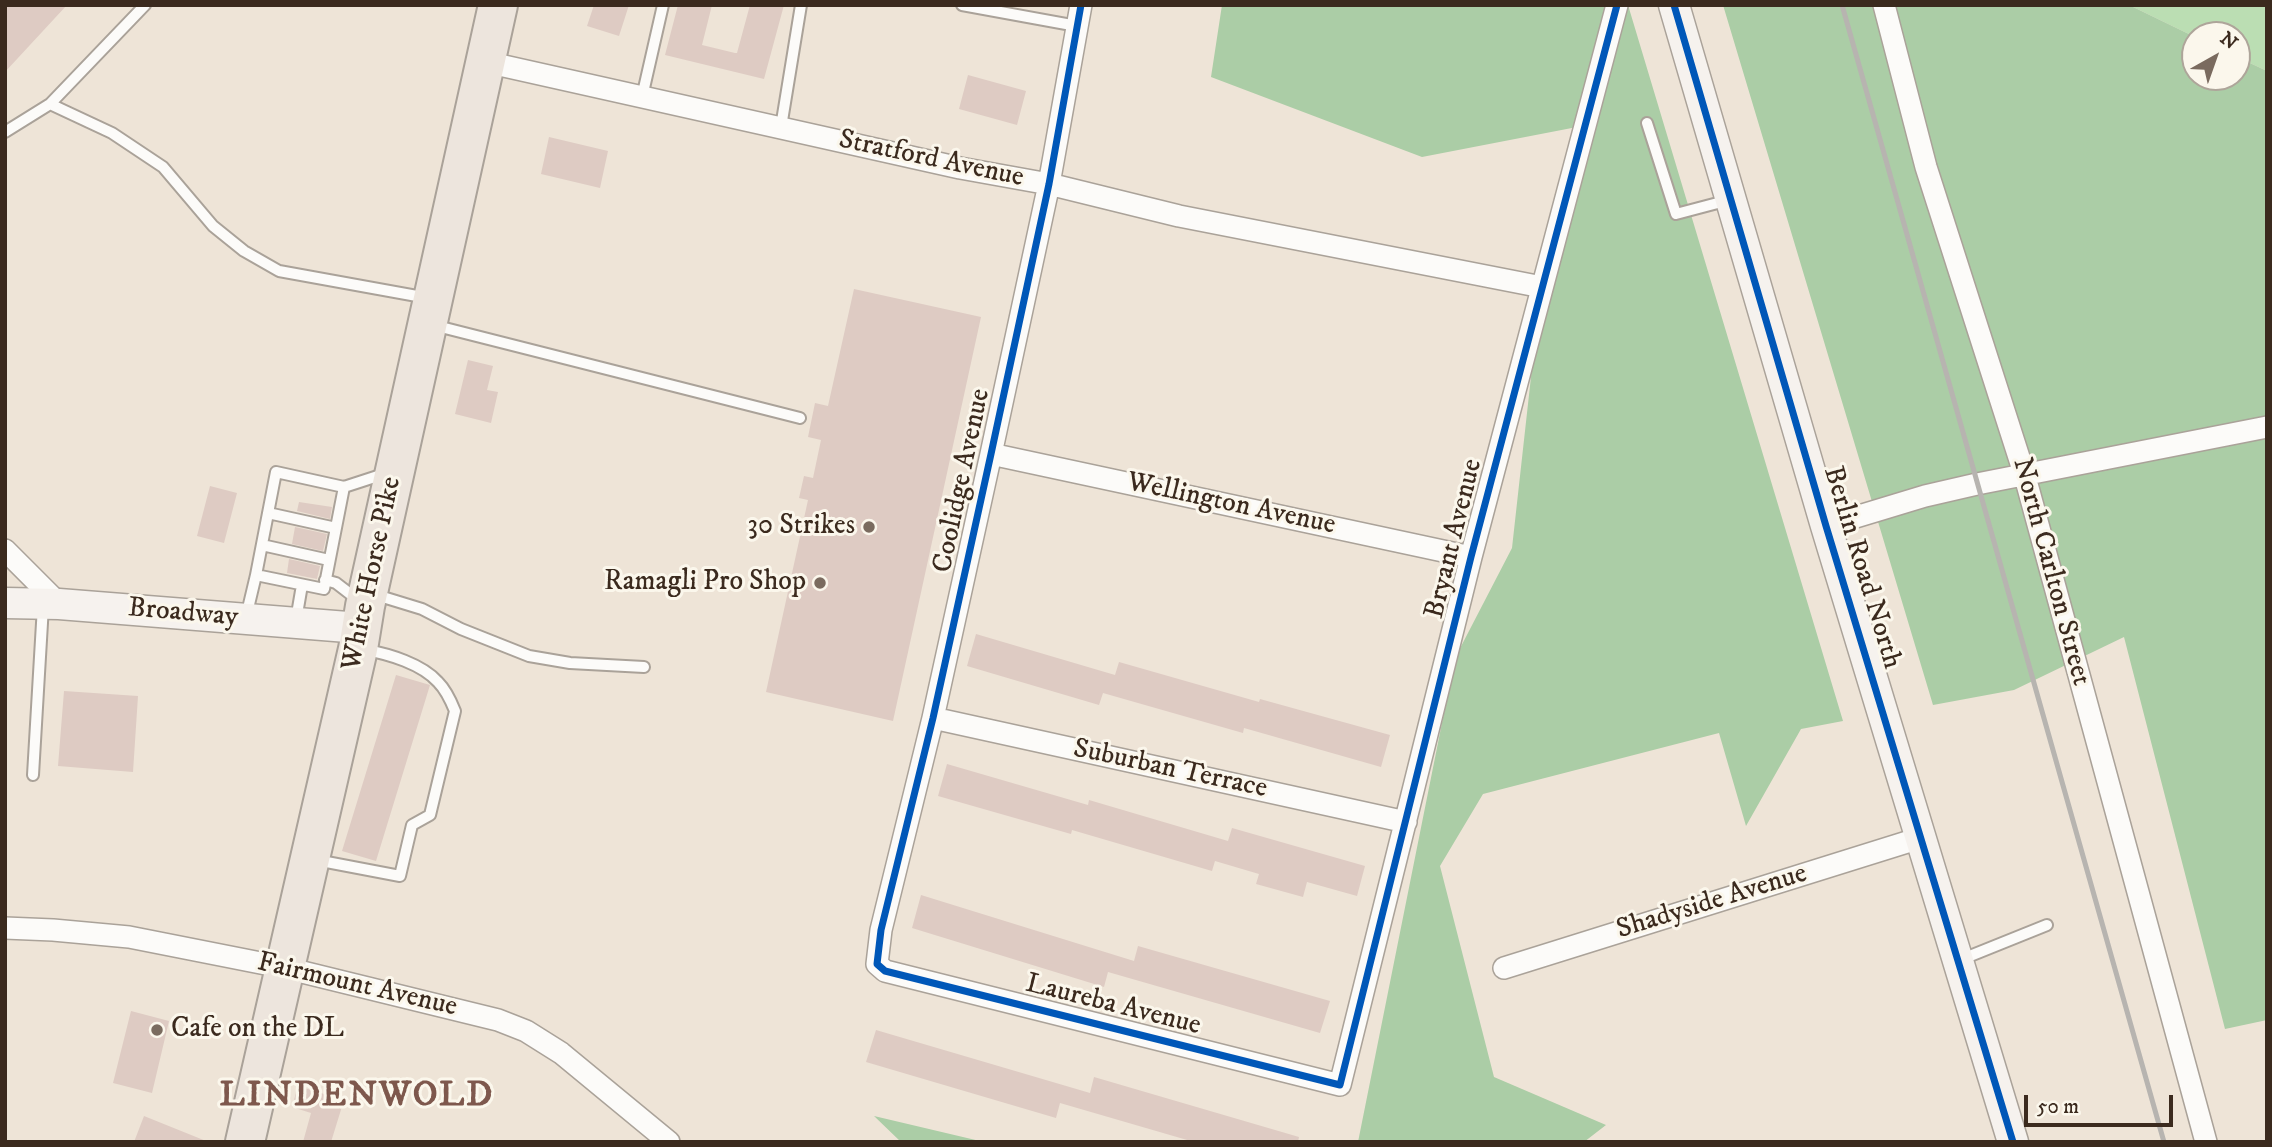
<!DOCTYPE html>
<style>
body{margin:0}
#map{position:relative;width:2272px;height:1147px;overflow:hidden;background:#eee4d7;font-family:"IM FELL DW Pica",serif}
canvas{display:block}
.frame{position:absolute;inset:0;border:7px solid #3b2a1e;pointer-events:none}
.north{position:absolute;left:2181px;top:21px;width:70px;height:70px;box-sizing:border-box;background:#fbf7ec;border:2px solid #aea59a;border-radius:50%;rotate:40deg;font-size:19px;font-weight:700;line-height:28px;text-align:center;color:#3b2a1e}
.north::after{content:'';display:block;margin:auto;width:24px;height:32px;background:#7a6b5f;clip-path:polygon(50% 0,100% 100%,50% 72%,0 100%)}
.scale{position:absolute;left:2024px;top:1095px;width:149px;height:32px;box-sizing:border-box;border:4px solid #3b2a1e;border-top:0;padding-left:9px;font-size:21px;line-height:24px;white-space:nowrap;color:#3b2a1e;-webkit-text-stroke:5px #fbf7ec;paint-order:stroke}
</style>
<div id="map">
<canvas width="2272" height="1147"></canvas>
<div class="frame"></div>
<div class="north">N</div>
<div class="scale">50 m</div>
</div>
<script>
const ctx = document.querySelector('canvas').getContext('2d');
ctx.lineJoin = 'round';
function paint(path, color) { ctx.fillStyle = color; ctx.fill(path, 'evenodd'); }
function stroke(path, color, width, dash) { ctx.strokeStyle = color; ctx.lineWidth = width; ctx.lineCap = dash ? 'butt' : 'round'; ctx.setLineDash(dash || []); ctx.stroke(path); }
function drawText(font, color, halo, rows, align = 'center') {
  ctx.font = font + ' "IM FELL DW Pica",serif'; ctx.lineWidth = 6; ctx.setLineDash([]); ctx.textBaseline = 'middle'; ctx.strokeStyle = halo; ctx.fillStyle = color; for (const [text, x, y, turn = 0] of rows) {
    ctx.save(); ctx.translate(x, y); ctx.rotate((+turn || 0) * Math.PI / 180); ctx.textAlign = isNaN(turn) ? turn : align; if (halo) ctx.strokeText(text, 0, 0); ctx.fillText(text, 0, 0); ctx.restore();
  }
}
paint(new Path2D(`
 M2129,5H2267V71L2237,57V35H2195V37Z`), '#bbdeb3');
paint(new Path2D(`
 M1222,5H1628L1843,721L1801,729L1746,826L1719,733L1483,794L1440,866L1494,1077L1606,1125L1584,1142H1358L1455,658L1512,548L1537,323L1577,127L1422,157L1211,77Z
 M1723,5H2129L2195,37V77H2237V57L2267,71V1020L2225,1029L2124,637L2014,690L1933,705Z
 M874,1116L984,1142H901Z`), '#abcda6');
paint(new Path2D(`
 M5,5H67L5,72Z
 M594,5H629L619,36L587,26Z
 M678,5H712L702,45L735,53H737L750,5H784L764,79L665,55Z
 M968,75L1026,91L1017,125L959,109Z
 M549,137L608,151L600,188L541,174Z
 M854,289L981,317L893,721L766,692L808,500L799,498L804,476L813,478L821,440L808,437L815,403L828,406Z
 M468,360L493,366L487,390L498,392L491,423L455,414Z
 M210,486L237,493L224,543L197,536Z
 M299,502L332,507L330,519L297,511Z
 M295,527L327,534L323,551L292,544Z
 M289,559L320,566L317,579L287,573Z
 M976,634L1115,675L1119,662L1259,702L1260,699L1390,735L1381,767L1244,728L1243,733L1103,693L1099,705L967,666Z
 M396,675L430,685L376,861L342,851Z
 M64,691L138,696L133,772L58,766Z
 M947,764L1088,805L1089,800L1228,841L1232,828L1365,866L1357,896L1307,882L1303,897L1256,884L1259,874L1215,861L1212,871L1072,830L1071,834L938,796Z
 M921,895L1134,961L1138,946L1330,1001L1320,1033L1108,972L1104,987L912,928Z
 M131,1011L169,1021L152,1093L113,1083Z
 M876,1030L1090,1093L1094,1077L1299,1137L1298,1142H1194L1060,1103L1056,1118L866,1062Z
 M298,1086L344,1100L331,1142H303L311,1113L292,1107Z
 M144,1116L206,1141V1142H134Z`), '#decbc3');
const lane = new Path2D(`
 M962,5L1077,26
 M642,97L663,5
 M50,104L112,133L163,167L213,226L244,251L279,271L428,298
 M1647,123L1676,214L1729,200
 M781,127L801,5
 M5,132L50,104L145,5
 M433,325L800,418
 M344,487L324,589L256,575L276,472L344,487L387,473
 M268,513L336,528
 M262,545L329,560
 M325,580L336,583L358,600
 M373,594L422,609L461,629L529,656L570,663L644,667
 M246,617L256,575
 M296,620L302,585
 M33,775L43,606
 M316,860L400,876L412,825L430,815L455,711C451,701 446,690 438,682C422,664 389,654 366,650
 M1960,960L2047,925`);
const street = new Path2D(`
 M1081,5L1049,184L991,454L933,718L881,930L877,964L885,971L1340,1085L1471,557L1617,5
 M1884,5L1926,167L2024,473L2206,1142
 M486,62L960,168L1049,184L1179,216L1542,287
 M991,454L1471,557
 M1826,526L1925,496L1977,484L2267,427
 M5,550L59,604
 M933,718L1406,822
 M5,928L53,930L129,937L286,968L498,1020L526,1031L561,1053L669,1142
 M1504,968L1920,838`);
const secondary = new Path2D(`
 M1674,5L1826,526L2013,1142
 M5,603L59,604L360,628`);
const highway = new Path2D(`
 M245,1142L358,649L365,606L498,5`);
stroke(lane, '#aaa299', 14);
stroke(street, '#aaa299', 24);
stroke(secondary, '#aaa299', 33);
stroke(highway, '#aaa299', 42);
stroke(lane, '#fcfbf9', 10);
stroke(street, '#fcfbf9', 21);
stroke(secondary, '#f6f2ee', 30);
stroke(highway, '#ede5dd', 38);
stroke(new Path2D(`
 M1842,5L2164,1142`), '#b7b4b0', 5);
stroke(new Path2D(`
 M1081,5L1049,184L991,454L933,718L881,930L877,964L885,971L1340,1085L1471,557L1617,5
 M1674,5L1826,526L2013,1142`), '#0057b8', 7);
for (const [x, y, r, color] of [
 [869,527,7,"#7a6b5f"],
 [820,583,7,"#7a6b5f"],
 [157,1030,7,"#7a6b5f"]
]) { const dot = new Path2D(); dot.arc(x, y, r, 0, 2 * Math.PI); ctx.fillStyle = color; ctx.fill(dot); stroke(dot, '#fbf7ec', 2.5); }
drawText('28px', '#3b2a1e', '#fbf7ec', [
 ["Stratford Avenue",931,160,12],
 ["Coolidge Avenue",963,481,-78],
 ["Wellington Avenue",1231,505,12],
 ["Bryant Avenue",1455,539,-76],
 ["Berlin Road North",1861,568,73],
 ["North Carlton Street",2050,572,75],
 ["White Horse Pike",373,574,-78],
 ["Broadway",183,614,5],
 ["Suburban Terrace",1170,770,12],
 ["Shadyside Avenue",1712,903,-17],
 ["Fairmount Avenue",357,986,13],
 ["Laureba Avenue",1113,1006,14]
]);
drawText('28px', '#3b2a1e', '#fbf7ec', [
 ["30 Strikes",855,527],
 ["Ramagli Pro Shop",806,583],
 ["Cafe on the DL",171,1030,"left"]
], 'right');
ctx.letterSpacing = '2px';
drawText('bold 35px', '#7e584d', '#fbf7ec', [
 ["LINDENWOLD",357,1098]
]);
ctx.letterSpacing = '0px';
</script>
